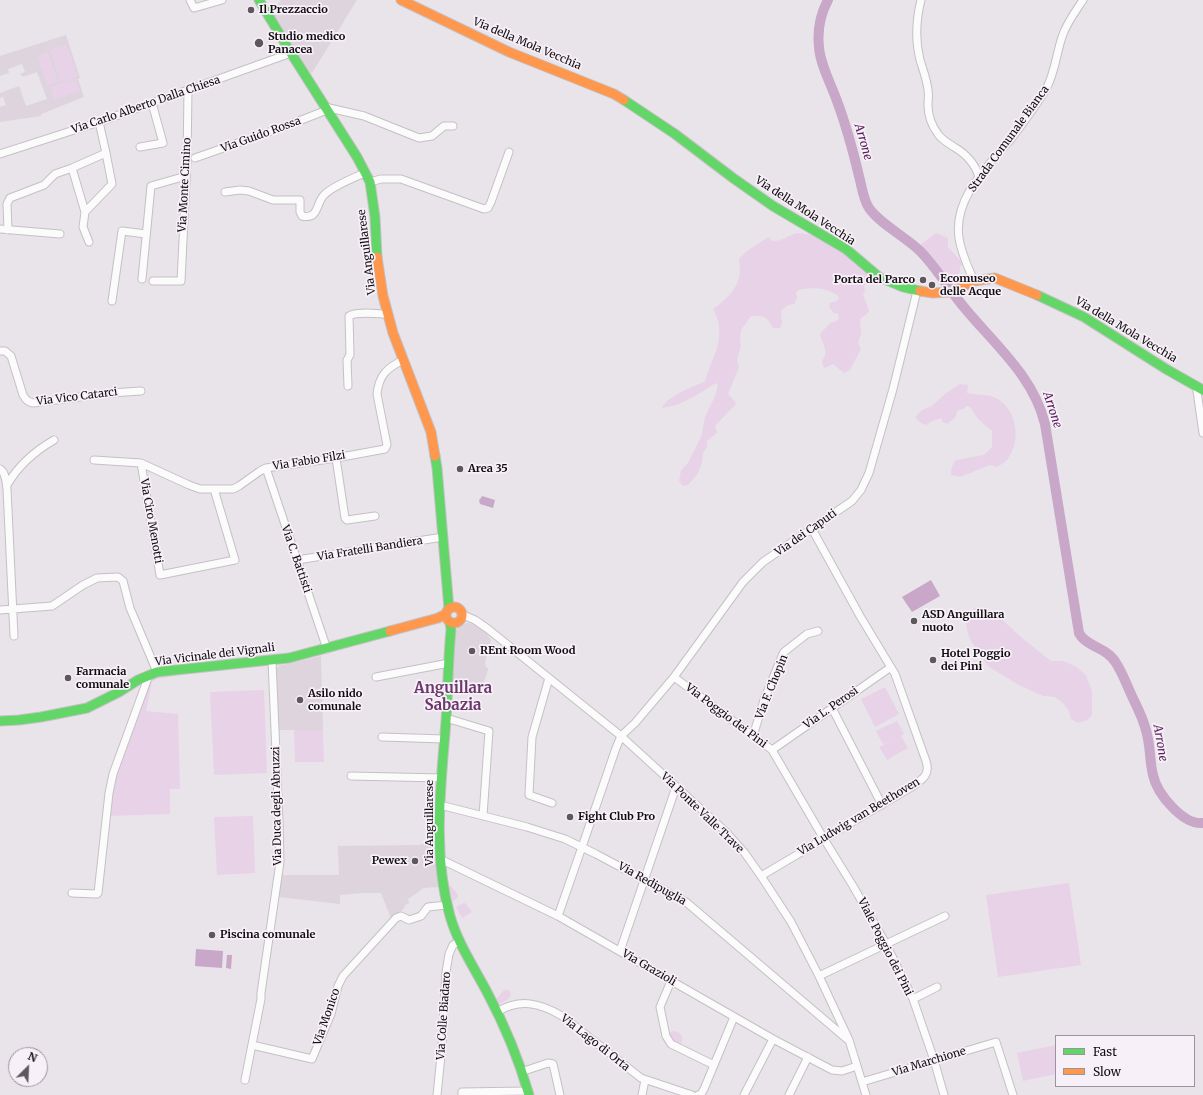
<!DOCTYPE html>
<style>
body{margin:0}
#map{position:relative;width:1203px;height:1095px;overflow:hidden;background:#e9e4e9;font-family:Merriweather,serif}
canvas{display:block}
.legend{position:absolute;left:1055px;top:1035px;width:140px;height:52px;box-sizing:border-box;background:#f8f0f8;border:1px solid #9b959b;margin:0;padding:5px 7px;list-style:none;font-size:12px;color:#100d10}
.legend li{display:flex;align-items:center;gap:8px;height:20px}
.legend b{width:20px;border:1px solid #9b959b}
.north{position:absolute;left:8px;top:1047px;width:40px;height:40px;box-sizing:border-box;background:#f8f0f8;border:1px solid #9b959b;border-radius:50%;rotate:24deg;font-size:11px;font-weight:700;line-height:16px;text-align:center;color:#100d10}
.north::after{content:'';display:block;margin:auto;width:14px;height:18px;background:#5c585c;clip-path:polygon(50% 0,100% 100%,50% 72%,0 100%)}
</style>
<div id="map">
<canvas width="1203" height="1095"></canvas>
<ul class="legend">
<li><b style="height:5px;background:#63d668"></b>Fast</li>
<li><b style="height:5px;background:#ff974d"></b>Slow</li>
</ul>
<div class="north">N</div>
</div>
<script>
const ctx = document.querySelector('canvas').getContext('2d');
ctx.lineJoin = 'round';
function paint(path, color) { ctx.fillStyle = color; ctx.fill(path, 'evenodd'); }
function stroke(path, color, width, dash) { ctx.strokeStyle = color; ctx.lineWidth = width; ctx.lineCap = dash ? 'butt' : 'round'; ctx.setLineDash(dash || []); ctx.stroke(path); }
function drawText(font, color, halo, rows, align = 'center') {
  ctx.font = font + ' Merriweather,serif'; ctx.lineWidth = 3.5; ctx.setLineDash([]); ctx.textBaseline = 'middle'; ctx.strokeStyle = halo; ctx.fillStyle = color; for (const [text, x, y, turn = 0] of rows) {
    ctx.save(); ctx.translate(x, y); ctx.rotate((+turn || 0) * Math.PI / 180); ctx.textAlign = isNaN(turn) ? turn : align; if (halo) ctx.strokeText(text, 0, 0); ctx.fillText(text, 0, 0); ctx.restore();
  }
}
paint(new Path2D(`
 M281,0H357L312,73L307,72L271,13Z
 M66,35L80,78L78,79L84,97L41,114V116L0,122V107L6,105L3,97L0,98V93L19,86L26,106L47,99L37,72L23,77L22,75L21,76L20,74L25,72L22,64L8,69L9,73L0,76V56Z
 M468,623L475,625L481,629L487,634L491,640L485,662L486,667L488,668V670L481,691L453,681L454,643L455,634L457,630L460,625Z
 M321,656L323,730H278L277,668L279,666Z
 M433,841L438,887L424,888L408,899L409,903L406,904L404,908L392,921L381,893H364L340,895V904L278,897L281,875H339L338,846L420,845Z`), '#ddd4dd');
paint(new Path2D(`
 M67,45L78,77L60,82L50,50Z
 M48,52L58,82L47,85L37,56Z
 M76,78L80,91L54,100L50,87Z
 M797,233C803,234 810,234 816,236C831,243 863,264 872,277L870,282L864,286L865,292L863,294L869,310L868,313L860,319L861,335L858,342L861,349L850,370L844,373L833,364L825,368L823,366L822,361C830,352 822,344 820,335C822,330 827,328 830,323C835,322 841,321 838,314L834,313L829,307L830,303L837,301L839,297C828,287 812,287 798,290L796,293L797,298L794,304L788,305L781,311L782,323L780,328H773C768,317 763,315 751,316L741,330L740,340L741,346L737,359L739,367L728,394L736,403L734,406L715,426L717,433L707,441V447L703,453L702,463L697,475L688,485L683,486L679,481L681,470L688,463L701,437L705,417L715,396L718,385L716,383C698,394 684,405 662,408C667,396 693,387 705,381C713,355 728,336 713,309C725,301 735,291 739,278C741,272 739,265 739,259L747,251L768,237L772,241C784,241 786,236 797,233Z
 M936,233L948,238V247L962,262L963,266L961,265L958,278L948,281L919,246Z
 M960,384L968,385L967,393C977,396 988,393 998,399C1018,412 1021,442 1007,460C1004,463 1000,465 997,467L990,465L960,477L951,475C951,469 952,465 956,460L984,455L992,447V431L979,420L970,407L966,406L964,409L958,410L955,418L947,424L943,422L941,418L930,422L926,425L921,423L915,417L922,410L932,406L946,393Z
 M975,608L986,609L997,615L1022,638L1051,661H1063L1077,667L1086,675L1092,691V715L1087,720L1078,723L1071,719L1069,711L1063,703L1055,697L1043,696L1019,685L989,667L976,649L969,637L966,625L971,611Z
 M173,675L175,676L157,679L152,682L146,711L178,714L180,789H170V814L108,816L116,771L148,682L157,677Z
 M885,687L899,714L875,727L861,699Z
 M264,690L267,773L214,775L210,692Z
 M897,721L904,734L901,736L908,748L887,760L879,747L891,741L883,744L876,731Z
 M294,730H323L324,762H295Z
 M253,816L255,873L217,875L214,817Z
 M1069,883L1081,965L998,977L986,895Z
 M451,886L458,895L457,898L453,901L451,896H448L446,888Z
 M464,903H465L472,912L462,918L456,907Z
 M504,990H507L510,991L511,996L507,1000L499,1004L496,999Z
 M674,1031C684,1033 683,1039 680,1046L673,1043L668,1033Z
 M1056,1045V1074L1023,1081L1017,1053Z`), '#e8d2e8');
paint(new Path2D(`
 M482,496L495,500L493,508L480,504L479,500L481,498Z
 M931,580L940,596L912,612L902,597Z
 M196,949L223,951L222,968L195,966Z
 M227,955H232L231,969L226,968Z`), '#c8a7c9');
stroke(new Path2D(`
 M828,0C820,15 817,29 819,47C820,64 831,84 837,101C846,125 853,151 859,176C862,187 863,199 869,208C880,224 906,237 920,251C936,267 948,288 963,306C993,343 1033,375 1045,424L1079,633C1086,647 1107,647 1116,663C1122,672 1126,683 1131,694C1136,705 1142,716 1145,727C1151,744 1149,759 1153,775C1157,794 1183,825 1203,823`), '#c8a7c9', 10);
const street = new Path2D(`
 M190,0L194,8L222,0
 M921,0C916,20 915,40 920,60C923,70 927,80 928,90C929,95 928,100 928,105C928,115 932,126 938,134C942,140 948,143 954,147C966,154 975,163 979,177
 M325,107L364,116L419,138L432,136L444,126H453
 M99,122L106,153
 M140,147L163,143L152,103
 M0,154L99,122L291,53
 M195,158L286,126L327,110
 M370,182L381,179H401L484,209L488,208L491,202L509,152
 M225,192L240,190L249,191L273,200H300V212L302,216C319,220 316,203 324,195C333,186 353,178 365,173
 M85,212L83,227L89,242
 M0,229L60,234
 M8,230L7,204L10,198L44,185L55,174L72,168L106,153L112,184L85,212L72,168
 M142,279L151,186L186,176
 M153,281H181L187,160L188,90
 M974,281C968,267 961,253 959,238C953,198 988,166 1011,139C1023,123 1036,106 1046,89C1055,73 1056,55 1062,37C1066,24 1075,12 1083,0
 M112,301L122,231L146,234
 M0,351H5L11,356L23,395C26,400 28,402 33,403L111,393L141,391
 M348,386L347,360L350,355L349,316C356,311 379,314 388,314
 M1197,387V391L1203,433
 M336,458L345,518L347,520L375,516
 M94,460L141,463L189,485L200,489H233L239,486L260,471L266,468L336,458L385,449L387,445L377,394C379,375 387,368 403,360
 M141,463L160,575L235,560L214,489
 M266,468L327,649
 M0,469C6,473 6,482 7,489L14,636
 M7,485C18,466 35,451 54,440
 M297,560L443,537
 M0,610L52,606L83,585L97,578L118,577L123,581L130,608L157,672
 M461,614L475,620L488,629L621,736L725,831L744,852L761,876L791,922L819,976L849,1040L866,1095
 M376,677L449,663
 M674,677L772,750L824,839L853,886L886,944L913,999L934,1060L944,1095
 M549,678L532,737L529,795L552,803
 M832,708L882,805
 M446,718L489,731L483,816
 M753,736L764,700L782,656L784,652L807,634L818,631
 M382,737L444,739
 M772,750L891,667
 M351,776L442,778
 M440,805L527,827L565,839L596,854L686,902L847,1039
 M440,859L558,916L773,1039L832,1070L842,1071L857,1066
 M761,876L910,788C921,780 931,776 926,761L895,674L860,616L812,529
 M72,893L97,894L98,893L109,793L113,774L149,675
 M558,916L582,847L616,748L621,736L635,723L674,677L743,582L763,562L852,501L861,490L869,473L893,389L917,291
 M620,951L676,787
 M819,976L945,916
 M671,981L660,1007L666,1036L671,1044L714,1065
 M913,999L937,987
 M497,1012C520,998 540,1003 562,1016L641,1078L692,1095
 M252,1045L312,1059L331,1014L338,986L343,976L396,918L401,916L409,920L421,916L428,907L447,905
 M521,1072L548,1063L553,1064L560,1095
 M245,1080L261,999V993L280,862L279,821L272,661
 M862,1082L996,1042L1013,1095
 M437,1095L442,1046L446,972L449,954L453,945L460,941
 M462,1095V1092L528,1091
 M642,1095L645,1080
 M698,1095L701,1094L704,1089L734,1017
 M744,1095L773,1039
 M789,1095L808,1057`);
const fast = new Path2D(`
 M259,0L291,53L357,157L370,182L375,217L377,257
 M624,100L675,134L733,178L773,206L846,249L879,277L903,287L920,291
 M1037,295L1084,317L1166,369L1203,390
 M435,456L437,468L449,609
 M450,622L451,630C448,660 448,690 446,721C441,785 432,852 450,916C458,944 475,969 488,994C505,1026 519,1060 529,1095
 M0,721L19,720L41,717L87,708L119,692L138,680L157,672L289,658L390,631`);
const slow = new Path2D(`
 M401,0L509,52L614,94L624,100
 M377,257L383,296L393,333L431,432L435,456
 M920,291L933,293L951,292L974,281L995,278L1037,295
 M446 615a8 8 0 1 1 16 0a8 8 0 1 1-16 0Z
 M390,631L438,618L446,614`);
stroke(street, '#c4c0c4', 9);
stroke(fast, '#c4c0c4', 11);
stroke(slow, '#c4c0c4', 11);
stroke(street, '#fcfbfc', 7);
stroke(fast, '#63d668', 9);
stroke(slow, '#ff974d', 9);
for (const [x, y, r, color] of [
 [251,10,4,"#5c585c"],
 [259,43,5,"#5c585c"],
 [923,280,4,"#5c585c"],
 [932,285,4,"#5c585c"],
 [460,469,4,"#5c585c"],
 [914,621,4,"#5c585c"],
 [472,651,4,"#5c585c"],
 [933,660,4,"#5c585c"],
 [68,678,4,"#5c585c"],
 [300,700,4,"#5c585c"],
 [570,817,4,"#5c585c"],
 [415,861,4,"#5c585c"],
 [212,935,4,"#5c585c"]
]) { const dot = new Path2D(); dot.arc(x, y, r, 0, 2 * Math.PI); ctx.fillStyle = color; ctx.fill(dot); stroke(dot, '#f8f0f8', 1.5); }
drawText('bold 11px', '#100d10', '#f8f0f8', [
 ["Il Prezzaccio",259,10],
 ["Studio medico",268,37],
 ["Panacea",268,50],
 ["Ecomuseo",940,279],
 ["delle Acque",940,292],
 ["Porta del Parco",915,280,"right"],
 ["Area 35",468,469],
 ["ASD Anguillara",922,615],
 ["nuoto",922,628],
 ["REnt Room Wood",480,651],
 ["Hotel Poggio",941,654],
 ["dei Pini",941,667],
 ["Farmacia",76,672],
 ["comunale",76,685],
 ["Asilo nido",308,694],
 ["comunale",308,707],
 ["Fight Club Pro",578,817],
 ["Pewex",407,861,"right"],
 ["Piscina comunale",220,935]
], 'left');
drawText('11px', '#100d10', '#f8f0f8', [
 ["Via della Mola Vecchia",527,44,23],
 ["Via Carlo Alberto Dalla Chiesa",146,105,-19],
 ["Via Guido Rossa",261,135,-20],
 ["Strada Comunale Bianca",1009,139,-54],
 ["Via Monte Cimino",185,185,-87],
 ["Via della Mola Vecchia",805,211,33],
 ["Via Anguillarese",367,252,-97],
 ["Via della Mola Vecchia",1126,330,31],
 ["Via Vico Catarci",77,397,-7],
 ["Via Fabio Filzi",309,461,-9],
 ["Via Ciro Menotti",151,521,80],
 ["Via dei Caputi",806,533,-35],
 ["Via Fratelli Bandiera",370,549,-9],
 ["Via C. Battisti",296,559,71],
 ["Via Vicinale dei Vignali",215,655,-7],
 ["Via F. Chopin",772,687,-68],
 ["Via L. Perosi",831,708,-35],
 ["Via Poggio dei Pini",726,716,37],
 ["Via Duca degli Abruzzi",277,806,-91],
 ["Via Ponte Valle Trave",702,813,44],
 ["Via Ludwig van Beethoven",859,817,-31],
 ["Via Anguillarese",430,823,-90],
 ["Via Redipuglia",652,884,29],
 ["Viale Poggio dei Pini",885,947,63],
 ["Via Grazioli",649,968,30],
 ["Via Colle Biadaro",444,1016,-86],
 ["Via Monico",327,1017,-71],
 ["Via Lago di Orta",595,1043,38],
 ["Via Marchione",929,1062,-17]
]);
drawText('italic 12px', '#561f58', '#f8f0f8', [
 ["Arrone",863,142,74],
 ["Arrone",1052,410,72],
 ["Arrone",1160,743,80]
]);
drawText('bold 15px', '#6a396b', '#f8f0f8', [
 ["Anguillara",453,689],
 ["Sabazia",453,706]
]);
</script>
